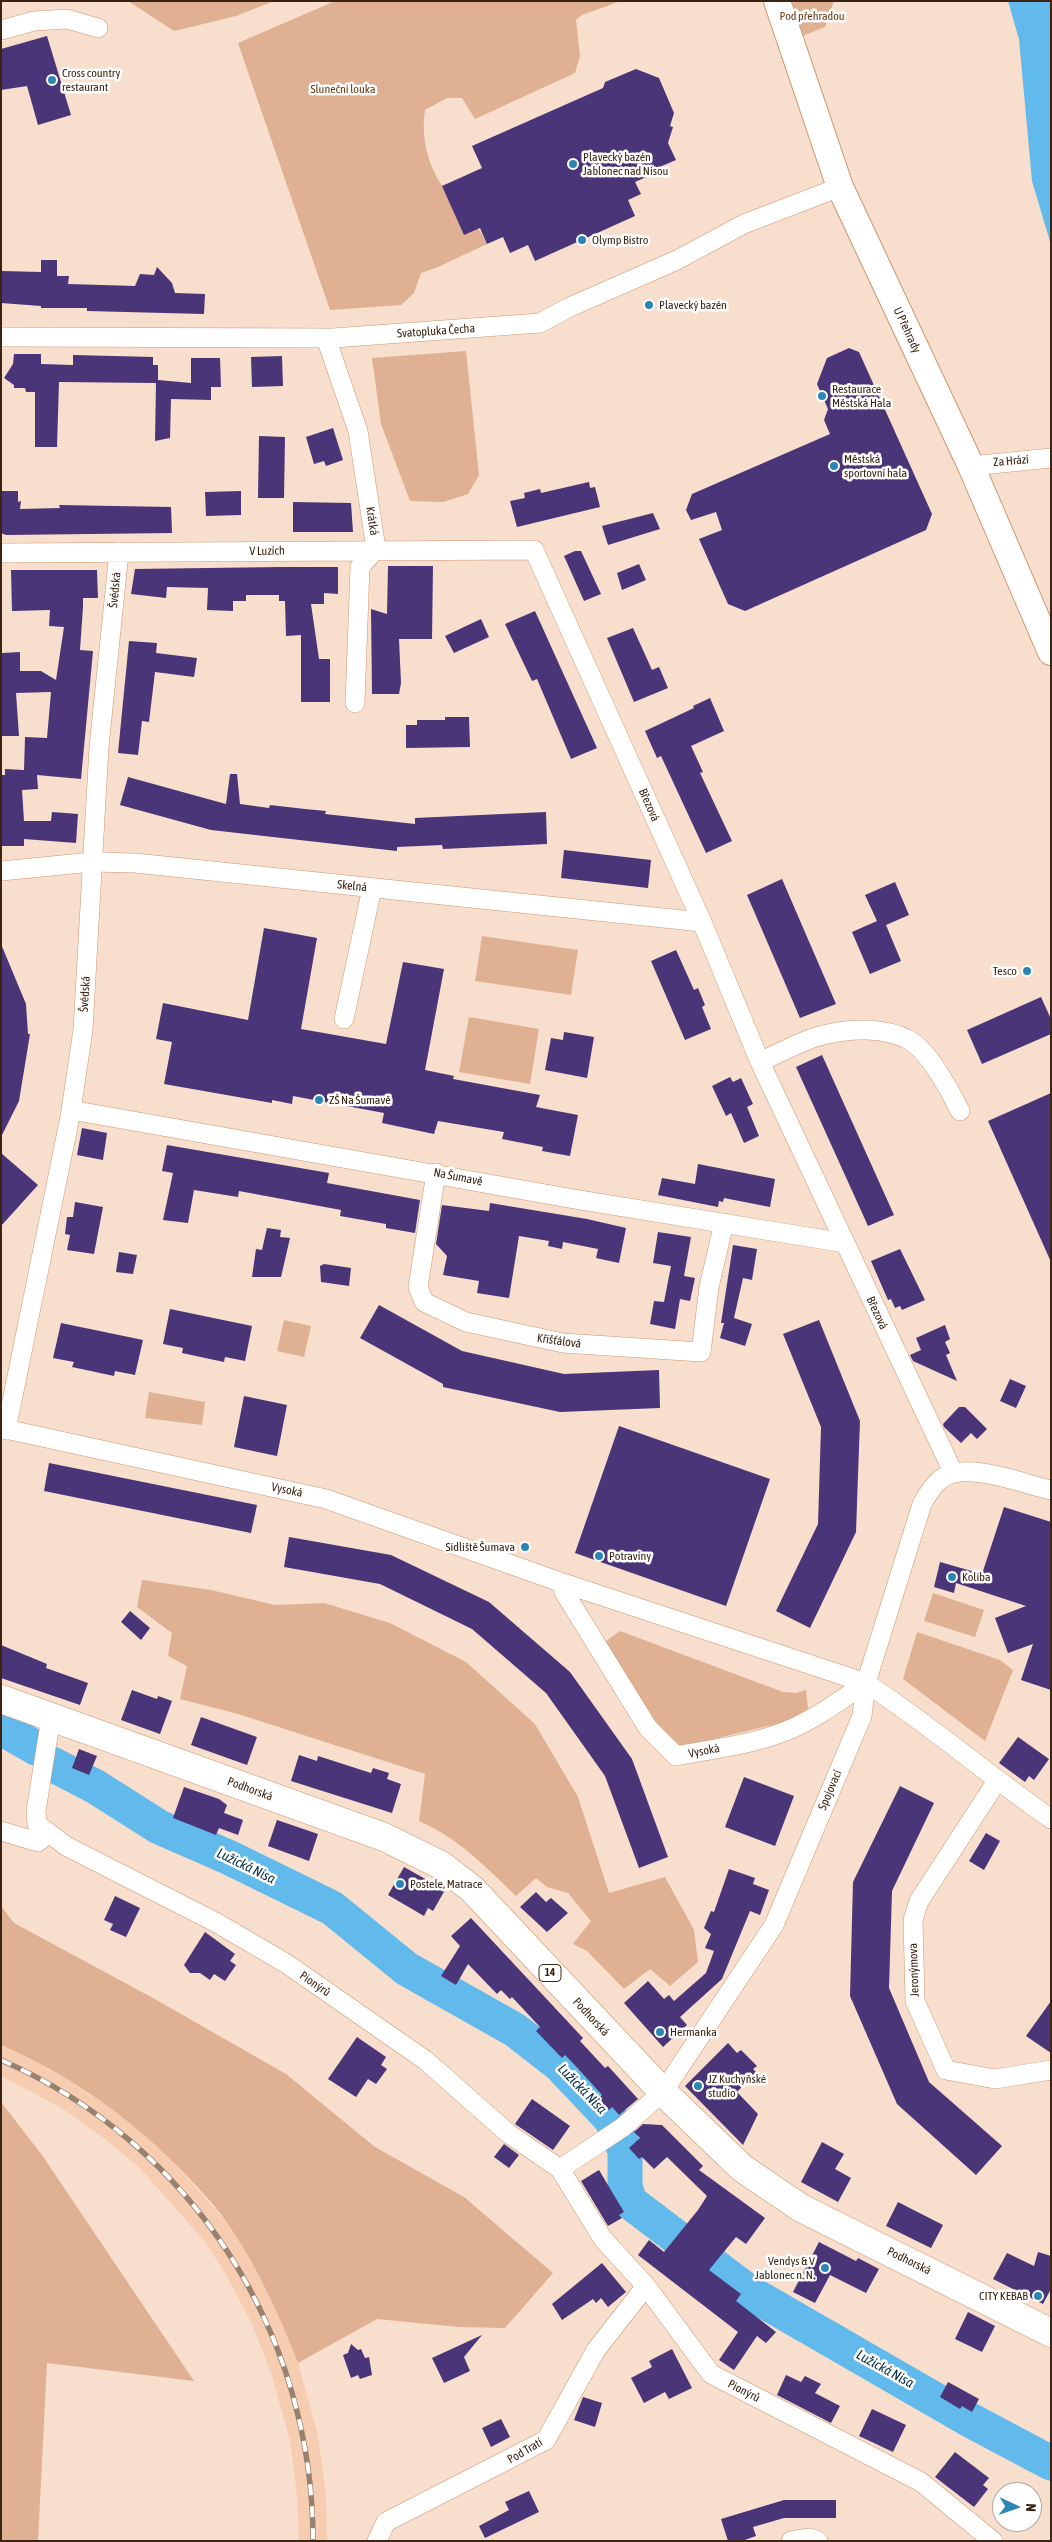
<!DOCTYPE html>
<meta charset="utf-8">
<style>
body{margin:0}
#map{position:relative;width:1052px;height:2542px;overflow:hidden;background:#f7decd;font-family:"Asap Condensed",sans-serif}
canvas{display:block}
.frame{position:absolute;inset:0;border:2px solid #3b2413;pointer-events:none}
.north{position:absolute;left:992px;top:2482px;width:50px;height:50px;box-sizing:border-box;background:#fff;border:1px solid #b1a7a1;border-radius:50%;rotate:93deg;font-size:14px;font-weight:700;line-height:20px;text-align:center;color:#3b2413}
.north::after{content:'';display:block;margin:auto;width:18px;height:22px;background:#2c86b3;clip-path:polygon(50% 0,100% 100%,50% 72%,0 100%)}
</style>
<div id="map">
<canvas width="1052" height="2542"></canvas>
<div class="frame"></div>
<div class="north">N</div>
</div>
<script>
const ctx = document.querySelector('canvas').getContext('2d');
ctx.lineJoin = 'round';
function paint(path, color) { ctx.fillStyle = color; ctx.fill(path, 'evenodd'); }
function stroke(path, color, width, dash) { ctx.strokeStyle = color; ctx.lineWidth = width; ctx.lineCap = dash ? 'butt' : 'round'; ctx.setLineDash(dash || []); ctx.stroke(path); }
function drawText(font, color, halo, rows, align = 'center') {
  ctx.font = font + ' "Asap Condensed",sans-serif'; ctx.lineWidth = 5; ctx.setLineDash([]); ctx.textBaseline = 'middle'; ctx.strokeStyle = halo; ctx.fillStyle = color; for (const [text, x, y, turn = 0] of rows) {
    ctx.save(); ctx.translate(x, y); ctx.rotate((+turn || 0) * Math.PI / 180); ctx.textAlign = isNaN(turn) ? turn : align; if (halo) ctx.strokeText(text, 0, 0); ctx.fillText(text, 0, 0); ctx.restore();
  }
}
paint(new Path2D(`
 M1,2045L33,2059L75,2082L123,2116L159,2146L229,2225L253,2264L278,2312L298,2363L318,2435L326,2495L327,2541H299L297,2497L290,2440L271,2373L252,2324L228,2278L206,2243L139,2167L105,2139L60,2107L1,2076Z`), '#f7cdb2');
paint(new Path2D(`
 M128,1H274L236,16L174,31Z
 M335,1H621L582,15L576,20L580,56L575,73L475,119L462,98H447L425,110C421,136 427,164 443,187C458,207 477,221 487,244L438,267L421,273L414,293L401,305L330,310L238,43Z
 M792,1H834L825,27L802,36Z
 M466,351L479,475L468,494L443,502L410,501L381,424L372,358Z
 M482,936L578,950L571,995L475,981Z
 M469,1017L539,1029L530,1084L459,1072Z
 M284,1320L311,1326L304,1357L277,1351Z
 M149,1392L205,1402L202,1425L145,1418Z
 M142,1580L211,1590L275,1605L324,1603L390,1623L466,1662L535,1724L578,1797L609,1893L665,1877L694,1930L698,1962L670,1986L650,1969L624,1989L587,1951L573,1944L591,1921L568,1893L547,1887L536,1878L516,1896C487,1868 457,1837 419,1821L425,1774L238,1714L180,1699L187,1666L168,1656L172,1633L137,1607Z
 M933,1593L984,1610L975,1637L924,1621Z
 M620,1631L783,1692L796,1693L806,1690L808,1709L784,1722L681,1747L656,1724L605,1642Z
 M917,1632L1000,1660L1013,1670L985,1741L903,1679Z
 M1,1906L14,1923L153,1998L286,2074L375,2147L464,2197L553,2273L505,2328L459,2327L377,2319L298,2363C279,2315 259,2270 230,2227C219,2210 203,2193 189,2178C135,2121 73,2076 1,2045Z
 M1,2102L42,2155L194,2381L47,2363L38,2541H1Z`), '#dfb192');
paint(new Path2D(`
 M1008,1H1051V245L1032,181L1019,39Z`), '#62baec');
stroke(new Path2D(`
 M1,1728L36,1748
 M52,1764L96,1787L159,1827L228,1857L332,1908L407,1969L515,2030L560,2065L611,2119L625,2150V2187L630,2202L750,2293L970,2420L1051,2463`), '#62baec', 35);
paint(new Path2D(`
 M47,36L71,115L38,125L27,86L1,90V49Z
 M636,69L659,78L674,113L670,126L673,127L668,143L676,160L650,171L651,175L635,182L641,194L628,200L635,216L535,261L528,245L510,253L503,237L487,244L480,228L464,235L442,186L482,168L472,146L603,88L605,82Z
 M41,260H57V276H69L68,284L135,286L140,274L154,275L157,267L172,283L175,293L205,294L204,314L87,311V308H41V306L1,303V271L41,272Z
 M849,348L859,352L932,514L926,530L745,611L728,604L699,539L722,530L716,512L691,520L686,510L692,494L830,434L824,420L828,409L817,384L827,358Z
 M14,354H41V364L73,365V355L153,357V365H158V380L191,383V358H220L221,387H211V400L171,399L170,438L155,441L156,383L59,382L57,447H35V392H26L25,388H14V385L4,378L13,364Z
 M282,356L283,386L252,387L251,357Z
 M333,428L343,460L326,466L324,461L314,464L306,437Z
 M259,436L285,437L284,498H258Z
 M589,482L590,488L595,487L600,507L517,527L510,501L525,498L524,493L540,489L541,493Z
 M1,491H18V502L21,501L20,509L60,508L59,505L171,507L172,533L6,535L1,533Z
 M241,491V515L206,516L205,492Z
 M293,502L351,503L353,532H293Z
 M653,513L660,529L608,545L602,526Z
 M575,551H581L601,594L584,601L564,556Z
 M639,564L646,580L622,590L617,573Z
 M388,566H433L432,639H399L401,683L399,694H372L371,609L387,614Z
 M280,567H338V594L324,593V604H311L319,659H330V702H301V635L286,636L285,601H279V595H246V601H233V611L207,610L208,588L167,587L166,598L131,594L135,569Z
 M11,570H97L98,598H83V607L80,650L93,651L81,779L37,775L38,789L22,790L24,821H51L52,812L78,814L76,843L24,839V846H1V775H5V769L24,770L25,737L47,738L51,692L16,693L19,736H1L2,653L20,652V671H41L56,680L64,627L49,626L50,610L12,611Z
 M535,611L597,748L571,759L537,679L532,681L505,624Z
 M481,619L489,637L454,653L445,636Z
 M633,628L652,670L659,667L668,688L634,702L607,638Z
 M129,641L157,643L156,653L197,658L194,677L155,672L149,722L142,721L138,755L118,753Z
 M710,698L724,731L691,746L703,772L700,773L732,841L706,853L661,756L657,758L645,731L694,708L693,706Z
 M445,717H469L470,747L406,748V725H417V720H445Z
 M230,774H237L240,804L269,808L270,805L305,809L326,811L325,814L415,824V818L546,812L547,844L443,849L442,845L397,847V851L211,830L120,805L128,777L226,804Z
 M564,850L651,860L648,888L561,878Z
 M782,879L836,1004L800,1018L747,895Z
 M895,882L909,915L886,925L901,961L870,974L852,932L877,921L865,895Z
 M264,928L317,938L301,1029L386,1044L403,962L444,969L425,1070L454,1076L453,1079L540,1095L536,1107L578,1115L570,1156L542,1151L543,1147L502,1139L504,1132L438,1121L434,1134L382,1123L384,1113L293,1096L292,1104L272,1100V1103L164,1084L172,1042L156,1039L163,1003L248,1020Z
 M1,944L26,1004L28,1034H30L19,1101L1,1137Z
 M676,950L694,990L698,988L705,1005L702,1007L711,1029L685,1040L651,961Z
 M1041,997L1051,1019V1034L982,1064L967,1030Z
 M564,1032L594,1037L587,1078L545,1070L551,1038L563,1040Z
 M822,1055L894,1215L868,1226L796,1067Z
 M730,1077L733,1082L741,1078L753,1104L747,1107L759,1136L744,1143L731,1113L726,1116L712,1086Z
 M1051,1093V1262L988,1121Z
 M82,1128L107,1133L103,1160L77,1155Z
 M167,1145L329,1173L327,1183L420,1200L415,1233L386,1228V1224L340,1216L341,1210L239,1191L238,1197L194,1190L188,1223L163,1220L173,1173L162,1171Z
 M1,1153L38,1185L1,1226Z
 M698,1164L775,1179L770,1207L724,1198L723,1202L719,1201L718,1207L658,1195L662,1178L695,1184Z
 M75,1202L103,1207L94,1254L67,1250L70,1235L65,1234L67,1217H73Z
 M490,1203L587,1219L626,1228L619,1263L596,1258L598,1249L563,1242L562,1249L548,1246L549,1241L519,1236L509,1298L477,1293L479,1281L443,1275L447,1256L436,1244L442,1205L489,1211Z
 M267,1228L281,1230L280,1237L290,1238L281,1277H252L256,1249L262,1250Z
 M658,1232L691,1237L684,1276L695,1278L690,1301L680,1299L675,1329L650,1324L654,1301L664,1302L671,1266L653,1263Z
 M733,1245L757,1249L752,1280L743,1278L734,1318L752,1324L745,1346L720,1338L724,1323H721Z
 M900,1249L925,1300L902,1310L900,1306L895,1308L891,1299L888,1300L871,1261Z
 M119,1252L137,1255L133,1274L116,1272Z
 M324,1264L351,1268L349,1286L321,1282L320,1266Z
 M379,1305L462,1351L564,1374L659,1370L660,1408L560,1412L443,1387V1384L360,1338Z
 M170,1309L252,1326L245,1361L225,1357L224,1362L182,1353L183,1348L163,1344Z
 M819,1320L860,1421L858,1475L856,1532L810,1628L776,1611L818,1524L821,1427L783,1334Z
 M61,1323L143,1340L135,1375L115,1371L114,1376L72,1367L74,1362L53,1358Z
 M945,1325L950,1339L945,1342L950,1353L946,1355L957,1381L913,1361L910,1355L921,1350L916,1338Z
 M1010,1379L1026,1386L1016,1408L1000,1401Z
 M244,1396L287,1405L277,1456L234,1447Z
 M959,1407H965L987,1429L977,1439L971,1433L961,1443L944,1427L943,1424Z
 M619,1426L770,1479L726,1606L575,1553Z
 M49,1463L257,1505L251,1533L44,1491Z
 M1004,1507L1051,1522V1690L1021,1680L1033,1644L1008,1653L995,1618L1026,1606L956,1583L954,1593L934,1587L940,1562L982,1574Z
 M289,1537L391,1555L489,1602L570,1672L632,1759L668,1857L639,1868L605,1776L546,1693L472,1629L380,1584L284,1567Z
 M130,1611L150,1628L141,1640L121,1622Z
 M1,1645L47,1664L46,1668L88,1683L80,1705L1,1678Z
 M132,1690L157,1699L158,1696L172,1701L160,1734L121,1720Z
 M201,1717L257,1737L247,1765L191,1745Z
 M1018,1737L1049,1759L1034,1780L1029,1776L1025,1782L999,1763Z
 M79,1749L97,1756L89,1775L72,1768Z
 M299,1755L317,1761L318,1756L371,1773L373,1768L389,1773L387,1779L401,1784L392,1813L291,1781Z
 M744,1777L794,1796L775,1846L725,1827Z
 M900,1786L934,1803L892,1891L889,1988L929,2082L1002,2146L976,2175L897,2104L850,1996L853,1882Z
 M184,1787L219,1799L227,1805L224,1813L243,1820L238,1835L219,1828L216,1835L173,1818Z
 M277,1820L318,1834L309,1861L268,1846Z
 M986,1833L1000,1841L984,1870L969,1861Z
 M404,1867L445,1890L433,1911L428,1908L424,1916L388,1895Z
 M729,1869L755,1878L753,1884L769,1890L760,1915L750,1911L722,1979L680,2017L687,2025L663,2047L624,2003L648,1981L664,1999L669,1995L674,2001L706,1973L714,1951L705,1948L711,1934L704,1928L711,1911L714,1912Z
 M536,1892L546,1902L551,1898L568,1913L547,1932L520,1907Z
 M115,1896L140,1908L126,1937L110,1930L113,1924L104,1920Z
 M471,1918L583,2038L580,2041L605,2068L608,2066L638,2099L619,2115L612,2107L609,2110L598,2099L602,2095L572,2062L565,2055L562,2058L536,2031L540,2027L512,1997L510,1999L501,1990L497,1994L468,1964L456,1985L441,1976L460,1946L451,1936Z
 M205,1932L235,1954L230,1961L236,1965L225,1981L214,1974L210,1980L200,1973H190L184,1965Z
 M1051,2001V2053L1026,2036Z
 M357,2037L386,2057L381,2065L387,2069L376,2084L368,2079L356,2097L328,2079Z
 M728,2043L737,2053L741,2050L757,2066L753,2069L756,2072L737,2092L758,2114L743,2145L685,2086Z
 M532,2099L570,2126L553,2150L515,2124Z
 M643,2124L662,2125L703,2166L699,2170L765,2218L746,2244L736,2237L709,2270L741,2294L736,2301L776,2332L766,2343L757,2336L734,2370L719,2360L738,2332L638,2255L649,2240L664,2252L698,2210L707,2196L667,2157L654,2169L642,2157L639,2159L629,2148L640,2138L634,2132Z
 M822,2142L844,2154L835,2169L851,2178L838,2202L801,2182Z
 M504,2144L519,2155L509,2168L494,2157Z
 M599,2170L624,2212L619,2215L622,2218L608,2226L581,2181Z
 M898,2202L943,2225L931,2248L886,2226Z
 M819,2242L856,2261L858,2258L879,2269L866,2293L830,2275L815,2303L793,2292Z
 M1038,2252L1051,2256V2289L1043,2304L993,2279L1007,2253L1034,2266Z
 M602,2263L626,2292L608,2307L601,2298L596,2303L593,2299L562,2320L552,2304Z
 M968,2312L995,2326L982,2352L955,2339Z
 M482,2335L464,2357L470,2371L444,2383L432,2358Z
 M351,2344L358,2350L361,2349L365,2358L369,2357L372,2375L360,2379L358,2375L351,2378L343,2355L348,2353Z
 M672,2349L692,2388L669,2399L665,2392L644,2403L631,2378L652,2367L649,2361Z
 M786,2375L801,2382L805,2376L821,2384L815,2393L840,2406L831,2423L777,2395Z
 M948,2382L979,2399L972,2412L962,2406L960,2409L940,2397Z
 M583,2397L602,2403L595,2427L574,2420Z
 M872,2409L906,2425L893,2452L859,2436Z
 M501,2419L510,2437L491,2447L482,2428Z
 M955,2452L989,2478L983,2485L988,2489L974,2507L935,2477Z
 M529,2491L539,2512L485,2538L479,2526L509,2510L505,2502Z
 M784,2500H836V2518H784L753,2527L756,2536L742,2541H728L721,2519Z`), '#4a3578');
const street = new Path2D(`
 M1,30L34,21L67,19L98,28
 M1,337L333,338L540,323L570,307L677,260L744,224L840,187
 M326,338L358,431L376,549L360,567L355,703
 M971,466L1051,458
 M1,553L534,550L702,922L760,1062L953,1472
 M1,871L92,862L135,863L702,922
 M344,1019L372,888
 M760,1062C780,1053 802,1040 823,1035C851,1028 884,1027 909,1040C928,1050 951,1092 960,1111
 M71,1110L574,1199L845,1243
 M436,1173L418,1287L424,1302L466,1322L563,1343L701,1352L709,1287L724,1223
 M1,1428L326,1499L563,1583L866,1683C930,1725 988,1775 1051,1819
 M6,1430L70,1117L83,1030L99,747L119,552
 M563,1583L564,1592L648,1728L676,1756C712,1749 751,1745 786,1731C814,1720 840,1700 866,1683
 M51,1717L36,1811L37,1824L66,1846L217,1923L287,1964L425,2060L509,2134L560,2169L603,2239L646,2286L711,2374L921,2482L993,2541
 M997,1781L919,1901L913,1920L915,2001L946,2070L995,2079L1051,2070
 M1,1831L38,1842L49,1833
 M560,2169L623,2127L663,2092L774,1925L862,1716L866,1683L922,1504C927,1495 933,1485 941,1479C965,1460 1023,1484 1051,1490
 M377,2541L386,2522L546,2440L596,2350L646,2286
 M791,2541L810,2538L818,2541`);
const secondary = new Path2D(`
 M777,1L840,187L971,466L1051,652`);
const primary = new Path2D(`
 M1,1699L384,1837L441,1865L472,1889L663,2092L742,2168L801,2208L1051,2333`);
stroke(street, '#d0956d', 20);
stroke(secondary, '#d0956d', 28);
stroke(primary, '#d0956d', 29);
stroke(street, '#fff', 19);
stroke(secondary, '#fff', 26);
stroke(primary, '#fff', 28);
const rail = new Path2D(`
 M1,2060C193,2144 313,2333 313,2541`);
stroke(rail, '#998170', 5.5);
stroke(rail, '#fff', 4, [11]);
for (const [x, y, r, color] of [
 [52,80,5,"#2c86b3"],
 [573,164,5,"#2c86b3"],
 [582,240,5,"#2c86b3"],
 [649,305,5,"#2c86b3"],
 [822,396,5,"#2c86b3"],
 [834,466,5,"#2c86b3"],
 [1027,971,5,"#2c86b3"],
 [319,1100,5,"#2c86b3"],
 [525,1547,5,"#2c86b3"],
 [599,1556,5,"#2c86b3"],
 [952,1577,5,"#2c86b3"],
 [400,1884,5,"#2c86b3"],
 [660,2032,5,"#2c86b3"],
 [698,2086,5,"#2c86b3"],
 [825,2268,5,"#2c86b3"],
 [1038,2296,5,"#2c86b3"]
]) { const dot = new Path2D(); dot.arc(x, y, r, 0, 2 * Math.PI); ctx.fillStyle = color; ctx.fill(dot); stroke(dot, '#fff', 2); }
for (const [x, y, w] of [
 [550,1973,22]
]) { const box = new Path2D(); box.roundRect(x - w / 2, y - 8.5, w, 17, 4); ctx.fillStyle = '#fff'; ctx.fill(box); stroke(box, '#3b2413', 1); }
drawText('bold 11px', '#3b2413', null, [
 ["14",550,1973]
]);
drawText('12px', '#693913', '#fff', [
 ["Pod přehradou",812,16],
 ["Sluneční louka",343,89]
]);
drawText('12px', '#3b2413', '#fff', [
 ["Cross country",62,73],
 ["restaurant",62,87],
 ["Plavecký bazén",583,157],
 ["Jablonec nad Nisou",583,171],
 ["Olymp Bistro",592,240],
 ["Plavecký bazén",659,305],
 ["Restaurace",832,389],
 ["Městská Hala",832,403],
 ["Městská",844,459],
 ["sportovní hala",844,473],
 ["Tesco",1017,971,"right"],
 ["ZŠ Na Šumavě",329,1100],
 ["Sídliště Šumava",515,1547,"right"],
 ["Potraviny",609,1556],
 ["Koliba",962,1577],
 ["Postele, Matrace",410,1884],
 ["Hermanka",670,2032],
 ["JZ Kuchyňské",708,2079],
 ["studio",708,2093],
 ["Vendys & V",815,2261,"right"],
 ["Jablonec n. N.",815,2275,"right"],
 ["CITY KEBAB",1028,2296,"right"]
], 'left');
drawText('12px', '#3b2413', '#fff', [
 ["U Přehrady",907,330,65],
 ["Svatopluka Čecha",436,331,-4],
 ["Za Hrází",1011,461,-5],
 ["Krátká",372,521,81],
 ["V Luzích",267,551,-1],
 ["Švédská",115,590,-84],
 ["Březová",649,805,66],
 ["Skelná",352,886,6],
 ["Švédská",85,994,-87],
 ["Na Šumavě",458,1177,11],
 ["Březová",877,1313,65],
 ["Křišťálová",559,1341,8],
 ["Vysoká",287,1490,12],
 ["Vysoká",704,1751,-11],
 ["Podhorská",250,1789,20],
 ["Spojovací",830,1790,-67],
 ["Jeronýmova",914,1970,-92],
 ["Pionýrů",315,1984,34],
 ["Podhorská",591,2017,47],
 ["Podhorská",909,2261,26],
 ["Pionýrů",744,2391,27],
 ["Pod Tratí",525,2451,-30]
]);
drawText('italic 14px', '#052e42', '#fff', [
 ["Lužická Nisa",246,1866,26],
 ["Lužická Nisa",582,2089,46],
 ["Lužická Nisa",885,2369,29]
]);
</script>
